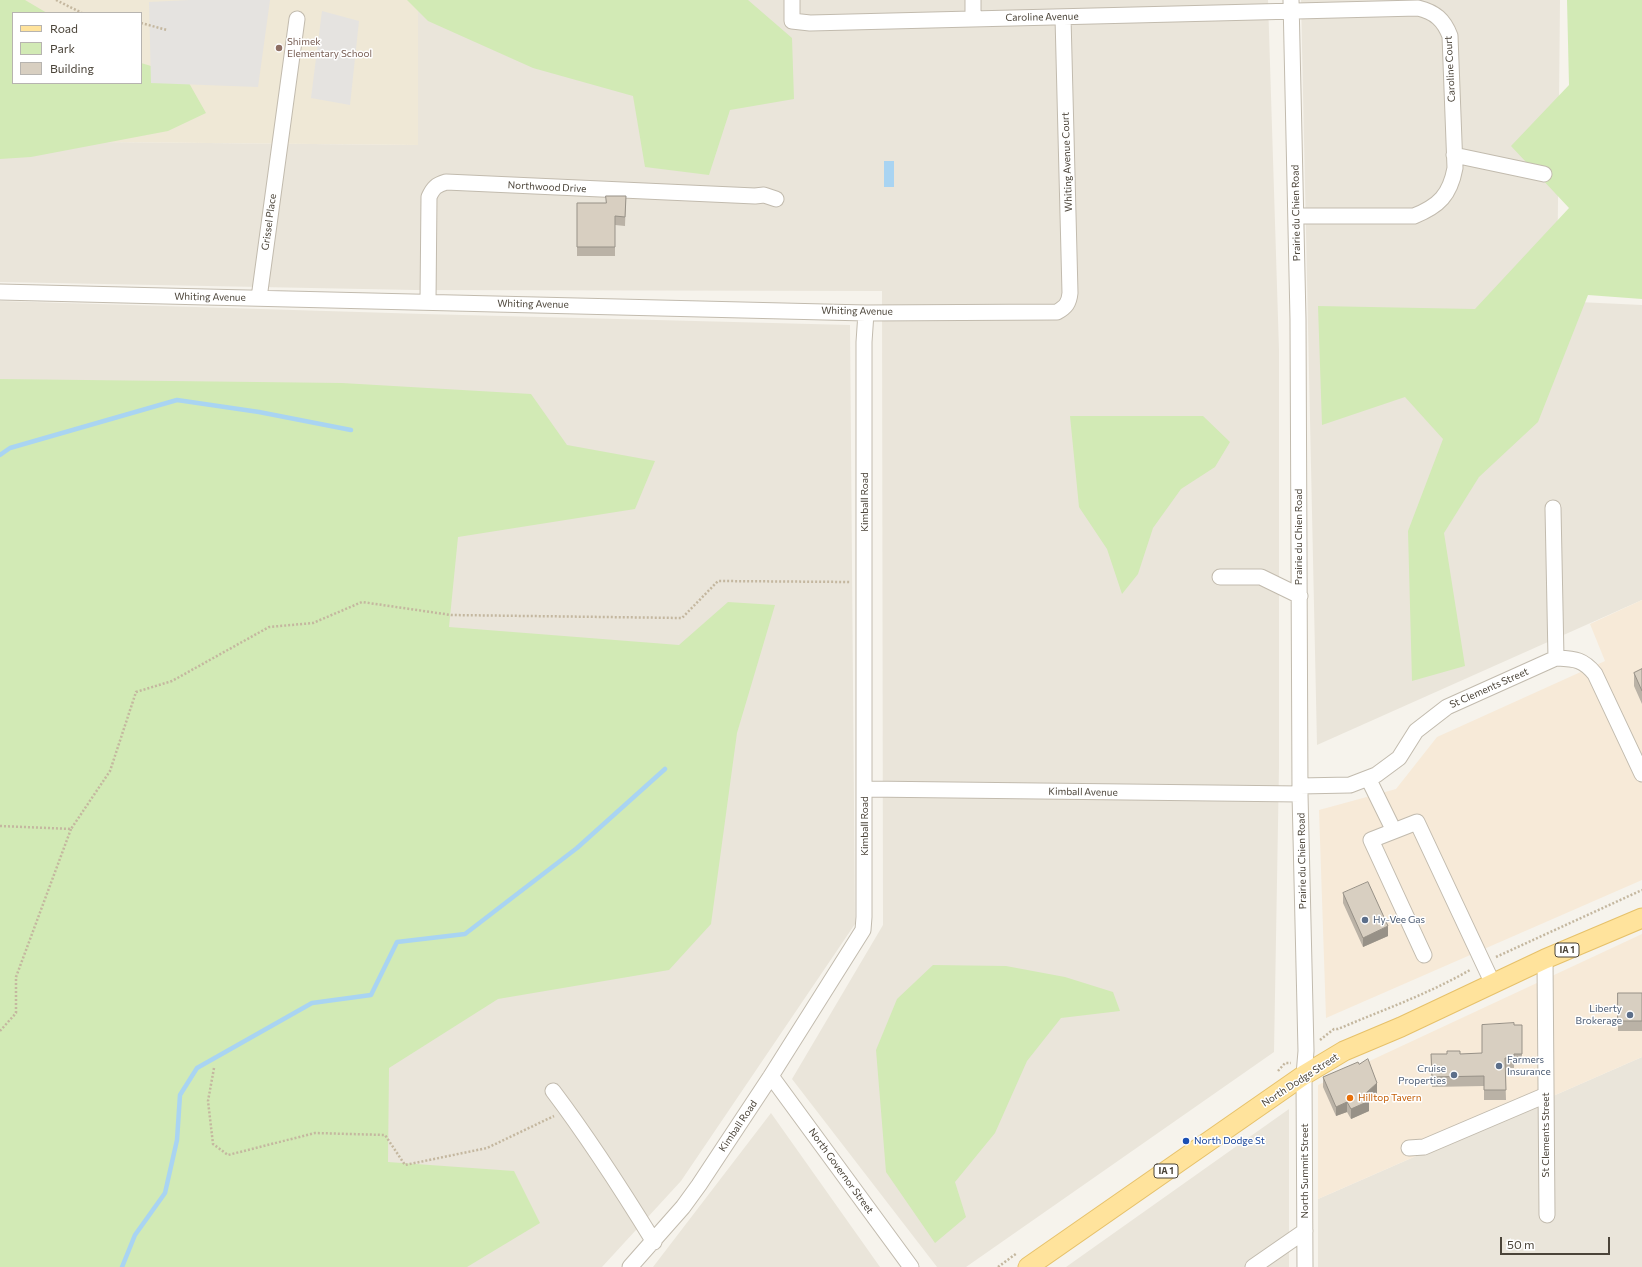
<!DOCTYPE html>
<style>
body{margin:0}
#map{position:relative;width:1642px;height:1267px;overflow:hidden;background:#f6f3ec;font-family:Commissioner,sans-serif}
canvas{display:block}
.legend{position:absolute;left:12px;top:12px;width:130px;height:72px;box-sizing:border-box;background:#fff;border:1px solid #b7b4b0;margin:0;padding:5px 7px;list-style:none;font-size:12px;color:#4b4439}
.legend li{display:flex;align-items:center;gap:8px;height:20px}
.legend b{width:20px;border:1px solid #b7b4b0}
.scale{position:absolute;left:1500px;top:1237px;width:110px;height:18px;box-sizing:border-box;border:2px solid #4b4439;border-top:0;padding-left:5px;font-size:12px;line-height:14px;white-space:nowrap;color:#4b4439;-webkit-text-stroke:3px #fff;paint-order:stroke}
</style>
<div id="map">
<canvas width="1642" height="1267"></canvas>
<ul class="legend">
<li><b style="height:5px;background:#ffe39c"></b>Road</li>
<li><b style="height:11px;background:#d2eab5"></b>Park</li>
<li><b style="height:11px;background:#d8cfc1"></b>Building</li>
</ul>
<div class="scale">50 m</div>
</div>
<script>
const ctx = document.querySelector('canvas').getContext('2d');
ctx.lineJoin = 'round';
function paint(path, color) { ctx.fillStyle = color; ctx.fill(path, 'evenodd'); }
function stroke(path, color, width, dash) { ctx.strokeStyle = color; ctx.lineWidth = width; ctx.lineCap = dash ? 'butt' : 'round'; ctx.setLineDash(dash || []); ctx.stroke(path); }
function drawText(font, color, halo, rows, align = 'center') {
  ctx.font = font + ' Commissioner,sans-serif'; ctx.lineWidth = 3; ctx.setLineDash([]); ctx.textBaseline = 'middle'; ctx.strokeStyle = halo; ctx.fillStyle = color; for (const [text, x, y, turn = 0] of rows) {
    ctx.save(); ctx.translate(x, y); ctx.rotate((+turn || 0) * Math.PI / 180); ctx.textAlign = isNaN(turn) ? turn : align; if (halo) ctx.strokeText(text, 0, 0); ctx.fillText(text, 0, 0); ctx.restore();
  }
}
paint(new Path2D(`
 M418,0H1268L1279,350V767L1274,1052L966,1267H937L792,1079L883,925L882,291L415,290L0,282V141L418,145Z
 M1301,0H1560L1557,301L1642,305V600L1317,745Z
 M0,301L424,314L850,325L855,924L681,1181L602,1267H167L0,431Z
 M1642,1057V1267H1318V1199Z
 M1289,1109V1267H1066Z
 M771,1113L880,1267H653Z`), '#eae5da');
paint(new Path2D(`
 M1642,600V880L1326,1018L1319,810L1396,789L1437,737L1605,661L1590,624Z
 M1642,934V1057L1318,1199V1085Z`), '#f7ead8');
paint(new Path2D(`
 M0,0H418V145L0,141ZM13,13H141V83H13Z`), '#efe8d6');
paint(new Path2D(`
 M0,0H25L47,13H13V83H141V63L185,76L206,113L168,131L31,157L0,159Z
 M407,0H748L792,38L794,99L730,110L709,175L645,167L633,96L533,68L428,21Z
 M1567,0H1642V299L1588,295L1538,422L1479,477L1444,533L1465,666L1412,681L1408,531L1443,439L1405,397L1322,425L1318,306L1475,309L1569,208L1511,146L1569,85Z
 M0,379L342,383L531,394L567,445L655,461L635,509L458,537L449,627L679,645L728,602L775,605L737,733L711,924L669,970L498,999L389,1068L388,1162L514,1171L540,1223L467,1267H0Z
 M1070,416H1203L1230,442L1215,467L1181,489L1153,528L1138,574L1122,594L1107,549L1079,507Z
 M933,965L1006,966L1065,977L1113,992L1120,1011L1061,1018L1027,1061L995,1133L955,1182L966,1217L935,1243L886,1172L876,1050L897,999Z`), '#d2eab5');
paint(new Path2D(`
 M189,0H270L258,87L151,83L149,2Z
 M322,11L359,21L350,105L311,98Z`), '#e5e3e0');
paint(new Path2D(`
 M884,161H894V187H884Z`), '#a9d4f2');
stroke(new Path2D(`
 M0,455L10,448L177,400L259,412L351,430
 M122,1267L135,1235L165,1193L177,1140L180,1095L197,1068L312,1003L371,995L397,942L465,934L577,848L665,769`), '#a9d4f2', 4.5);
const minor = new Path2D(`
 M792,0V21L810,23L1418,8C1435,12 1444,20 1450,36L1455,168C1450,195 1439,206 1414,216H1296
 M973,0V19
 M1291,0L1298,319L1300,794L1306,1051L1304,1075L1305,1267
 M1454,155L1544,174
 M0,292L866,313L1057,312C1066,307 1069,303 1070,293L1063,17
 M259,298L297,19
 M428,301L429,197C433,188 436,185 446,182L755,196L764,195L776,199
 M1220,577H1261L1300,596
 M1556,658C1575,659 1583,659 1595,674L1642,774
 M1368,778L1394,831L1417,822L1493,984
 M1300,786L1350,785L1376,775L1399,758L1416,731L1447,707L1556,658L1553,508
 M866,789L1300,794
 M1394,831L1371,840L1424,955
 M1545,959L1547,1215
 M771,1076L911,1267
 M553,1091C590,1140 622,1190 654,1242
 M1409,1148L1424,1147L1546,1095
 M630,1267L683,1207L699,1185L771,1076L863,930L864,917V342L866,313
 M1253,1267L1305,1231`);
const major = new Path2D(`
 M1028,1267L1304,1075L1344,1051L1401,1027L1545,959L1642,918`);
stroke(minor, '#c2bbae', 17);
stroke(major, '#e6c16a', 21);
stroke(new Path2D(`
 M56,0L82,13
 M141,23L167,30
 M0,826L71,829L110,771L136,692L172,681L269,627L313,623L362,602L451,615L682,618L718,581L851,582
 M1496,957L1642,890
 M0,1031L16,1013V977L71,829
 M1320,1040L1334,1029H1338C1383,1010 1428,994 1470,970
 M214,1068L208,1101L213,1144L228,1155L315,1133L385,1135L405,1165L487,1148L554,1116
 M1278,1071L1285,1063H1291
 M998,1267L1017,1253`), '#c4b79f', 2.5, [2, 2]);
stroke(minor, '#fff', 15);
stroke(major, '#ffe39c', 19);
paint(new Path2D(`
 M626,196L625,226L615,225V256H577V203H606Z
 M1642,669V704L1634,686V673Z
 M1343,893L1388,936L1363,947L1343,903Z
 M1618,993H1642V1031H1618Z
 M1431,1054H1522V1064H1514V1068H1505L1506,1100H1484V1086L1432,1087Z
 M1359,1064L1377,1093L1369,1100V1111L1351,1119L1347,1112L1336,1116L1323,1087V1077Z`), '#bab2a6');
paint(new Path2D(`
 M1388,926V936L1363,947V938Z
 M1377,1083V1093L1367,1102L1369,1101V1111L1351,1119V1109L1366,1093Z
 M1347,1102V1112L1336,1116V1107Z`), '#979187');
const building = new Path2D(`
 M606,196H626L625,217L615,216V247H577V203H606Z
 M1642,669V691L1634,673Z
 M1368,882L1388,926L1363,938L1343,893Z
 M1618,993H1642V1021H1618Z
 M1514,1023V1025H1522V1054H1514V1058H1505L1506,1090H1484V1076L1432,1077L1431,1054H1447V1051H1460V1054L1482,1053V1025Z
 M1368,1059L1377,1083L1366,1093L1369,1101L1351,1109L1347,1102L1336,1107L1323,1077L1358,1062L1359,1064Z`);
paint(building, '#d8cfc1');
stroke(building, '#979187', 1);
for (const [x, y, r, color] of [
 [279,48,4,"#8d6e63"],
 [1365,920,4,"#5c6f8a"],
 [1630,1015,4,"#5c6f8a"],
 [1499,1066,4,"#5c6f8a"],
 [1454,1075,4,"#5c6f8a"],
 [1350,1098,4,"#e8710a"],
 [1186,1141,4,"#1a4fb4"]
]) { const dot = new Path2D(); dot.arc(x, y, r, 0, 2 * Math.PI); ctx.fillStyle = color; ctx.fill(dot); stroke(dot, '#fff', 1.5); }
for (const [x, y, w] of [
 [1567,950,24],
 [1166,1171,24]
]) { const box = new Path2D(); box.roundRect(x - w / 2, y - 7, w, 14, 3); ctx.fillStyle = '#fff'; ctx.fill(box); stroke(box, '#4b4439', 1); }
drawText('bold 9px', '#4b4439', null, [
 ["IA 1",1567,950],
 ["IA 1",1166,1171]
]);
drawText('10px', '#4b4439', '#fff', [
 ["Caroline Avenue",1042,17,-1],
 ["Caroline Court",1450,69,-93],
 ["Whiting Avenue Court",1067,162,-92],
 ["Northwood Drive",547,187,3],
 ["Prairie du Chien Road",1296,213,-91],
 ["Grissel Place",269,222,-82],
 ["Whiting Avenue",210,297,1],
 ["Whiting Avenue",533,304,1],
 ["Whiting Avenue",857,311,1],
 ["Kimball Road",865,502,-90],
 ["Prairie du Chien Road",1299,537,-90],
 ["St Clements Street",1489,688,-24],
 ["Kimball Avenue",1083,792,1],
 ["Kimball Road",865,826,-90],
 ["Prairie du Chien Road",1302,861,-91],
 ["North Dodge Street",1300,1080,-33],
 ["Kimball Road",738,1126,-56],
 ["St Clements Street",1546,1135,-90],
 ["North Governor Street",841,1171,54],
 ["North Summit Street",1305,1171,-90]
]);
drawText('10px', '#785e54', '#fff', [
 ["Shimek",287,42],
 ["Elementary School",287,54]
], 'left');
drawText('10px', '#4e5e75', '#fff', [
 ["Hy-Vee Gas",1373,920],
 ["Liberty",1622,1009,"right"],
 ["Brokerage",1622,1021,"right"],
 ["Farmers",1507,1060],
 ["Insurance",1507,1072],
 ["Cruise",1446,1069,"right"],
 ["Properties",1446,1081,"right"]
], 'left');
drawText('10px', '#c56008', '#fff', [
 ["Hilltop Tavern",1358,1098]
], 'left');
drawText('10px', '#164399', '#fff', [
 ["North Dodge St",1194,1141]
], 'left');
</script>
